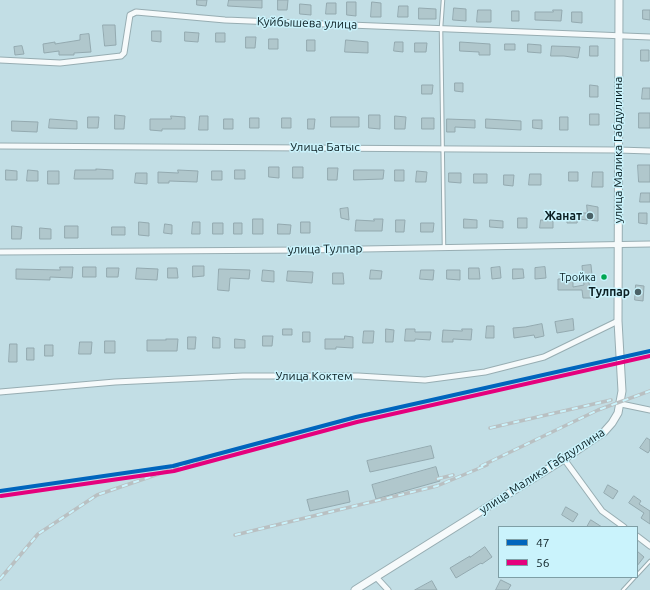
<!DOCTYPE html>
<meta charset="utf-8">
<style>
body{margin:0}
#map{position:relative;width:650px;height:590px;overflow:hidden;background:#c2dee5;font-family:Ubuntu,sans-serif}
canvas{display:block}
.legend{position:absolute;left:498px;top:526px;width:140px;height:52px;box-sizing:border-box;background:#caf3fc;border:1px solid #7e9ea5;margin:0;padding:5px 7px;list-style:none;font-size:12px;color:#0b1f23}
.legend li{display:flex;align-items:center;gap:8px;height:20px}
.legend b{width:20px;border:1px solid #7e9ea5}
</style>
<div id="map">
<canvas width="650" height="590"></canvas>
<ul class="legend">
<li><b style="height:5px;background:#0065bd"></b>47</li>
<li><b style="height:5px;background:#e5007d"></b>56</li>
</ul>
</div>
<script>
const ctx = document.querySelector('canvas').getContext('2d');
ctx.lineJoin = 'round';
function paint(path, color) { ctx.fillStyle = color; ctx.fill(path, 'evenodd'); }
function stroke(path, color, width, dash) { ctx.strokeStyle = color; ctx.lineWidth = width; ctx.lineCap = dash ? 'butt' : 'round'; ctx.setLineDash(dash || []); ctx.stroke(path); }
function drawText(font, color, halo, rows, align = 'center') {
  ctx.font = font + ' Ubuntu,sans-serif'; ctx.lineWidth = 3; ctx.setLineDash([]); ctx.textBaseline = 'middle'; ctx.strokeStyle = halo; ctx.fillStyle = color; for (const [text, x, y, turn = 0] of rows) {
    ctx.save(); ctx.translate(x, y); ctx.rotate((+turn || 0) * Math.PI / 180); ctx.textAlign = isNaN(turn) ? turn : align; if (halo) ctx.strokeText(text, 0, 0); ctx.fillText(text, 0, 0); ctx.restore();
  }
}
const building = new Path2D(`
 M197,0H207L206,6L197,5Z
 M229,0H262V8L228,6Z
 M278,0H288L287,10H278Z
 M347,2H356V16L347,15Z
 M372,2L381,3V17H371Z
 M327,3H336V14H326Z
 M300,4L311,5V15L300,14Z
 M399,6H408V17H398Z
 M419,8L436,9V19H419Z
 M454,8L466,9V21L453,20Z
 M478,10H491V22H477Z
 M553,10H562L561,21L535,20V12H553Z
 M643,10H650V20L643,19Z
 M512,11H519V21H512Z
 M572,12H582V23L572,22Z
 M103,25H115L116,45L105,46Z
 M152,31H161V42L152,41Z
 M185,32L199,33L198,42L185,41Z
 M216,33H225V42H216Z
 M89,34L91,52L74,53V55H59V51L44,53L43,44L55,42V44L80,40V35Z
 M246,37H256L255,48H246Z
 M269,39H278V49H269Z
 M307,40H315V51H307Z
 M346,40L368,42V53L345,52Z
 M395,42H403V52L394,51Z
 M460,42L490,44V55H479V52L460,51Z
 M415,43H427L426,52H415Z
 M505,44H515V50H505Z
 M528,44L541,45V53L528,52Z
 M22,46L24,54L15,55L14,47Z
 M552,46L580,47L578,58L564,56H551Z
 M590,46H598V56H590Z
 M641,50H649V61H641Z
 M455,83H463V92L455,91Z
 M422,85H433L432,94H422Z
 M590,85L598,86V97H590Z
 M643,88H650V99H642Z
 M639,113H650V128H639Z
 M590,114H599V125H590Z
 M115,115L125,116L124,129H115Z
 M369,115H380V129L369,128Z
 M171,116L185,117V129H162V131L150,130V119H171Z
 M200,116H208V130H199Z
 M395,116L406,117L405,129H395Z
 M88,117H99L98,128H88Z
 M331,117H359V127H331Z
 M560,117H568V130H560Z
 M250,118H259V128H250Z
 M282,118H291V128H282Z
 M422,118H434V129H422Z
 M50,119L77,121V129L49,128Z
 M224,119H233V129H224Z
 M308,119H315L314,129H308Z
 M447,119L475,120V128L455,127V132H447Z
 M486,119L521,121V130L486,128Z
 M533,120H542V129L533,128Z
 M12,121L38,122L37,132L12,131Z
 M638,165H650V182H639Z
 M269,167H279V178L269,177Z
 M293,167H303V178H293Z
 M328,168H338L337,180H328Z
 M96,169L113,170V179H74L75,170H96Z
 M6,170L17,171V180H6Z
 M28,170L38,171V181H27Z
 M178,170L198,171L197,182L169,181V183H158V172L178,173Z
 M235,170H245V179H235Z
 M354,170H384L383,179L354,180Z
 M395,170H404V181H395Z
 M48,171H59V184H48Z
 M212,171H222V180H212Z
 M417,171L427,172L426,182H416Z
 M569,172H578V181H569Z
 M593,172H603V187H592Z
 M136,173H147V184L135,183Z
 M449,173H461V183L449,182Z
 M474,174H487V183H474Z
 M530,174H541V185H529Z
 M504,175H514L513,186L504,185Z
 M641,193H650V202H640Z
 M587,205L598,207V221L578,219L577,223H567V213H587Z
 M348,208L349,220L341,218L340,209Z
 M639,213H647V224L639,223Z
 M518,218H527V228H518Z
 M253,219H263V234H253Z
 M374,219H383L382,231H355L356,220L374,221Z
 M464,219L477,220V228H464Z
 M396,220H405L404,232H396Z
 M490,220L503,221V228L490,227Z
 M541,220L553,221V228H540Z
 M139,222L149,223V236L139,235Z
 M193,222H200V234H192Z
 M301,222H310V233H301Z
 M213,223H223V234H213Z
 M234,223H242V234H234Z
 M421,223H434L433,232H421Z
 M165,224L172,225V234L164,233Z
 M278,224L291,225L290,234H278Z
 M12,226L22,227L21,239H12Z
 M65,226H78V238H65Z
 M112,227H125V235H112Z
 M40,228L51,229V239H40Z
 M591,265L592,275H588L591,298H583L582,290H558V279H573V287L584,285L582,266Z
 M193,266H204V276L193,277Z
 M60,267H73L72,278L50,277V280L16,279V269L60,270Z
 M83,267H96V277H83Z
 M500,267L501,278L492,279L491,268Z
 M545,267L546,278L535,279V268Z
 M107,268H119L118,277H107Z
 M137,268L158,269L157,280L136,279Z
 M168,268H177L178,278H168Z
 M469,268H479L480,279H469Z
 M219,269L250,270L249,279L230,278L229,291L218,290Z
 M513,269H523L524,278L513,279Z
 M263,270L274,271V282L262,281Z
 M371,270L382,271L381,279H370Z
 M421,270H434L433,280L420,279Z
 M447,270H460V280L447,279Z
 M288,271L313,272L312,283L287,281Z
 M333,273H343L344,284H333Z
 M636,285L644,286L643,301L635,300Z
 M573,319L574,330L557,333L555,322Z
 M542,324L544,336L535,338L534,335L514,338L513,328L525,327Z
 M487,326H494V338H486Z
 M283,329H292V335H283Z
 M386,329L394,330L393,342H386Z
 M406,329H415V332H431L430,340L415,339V341H405Z
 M462,329H472L471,340L453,339V342H442L443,330L462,331Z
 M364,331H374L373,343H363Z
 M303,332H310V342H303Z
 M263,336H273L272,346H263Z
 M345,336L353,337V348L336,347V349H325V339H344Z
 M188,337H196L195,349H188Z
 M213,337L220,338V348H213Z
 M166,339H178L177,351H147V340H166Z
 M235,339L245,340V348H235Z
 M105,341H115V353H105Z
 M80,342H92L91,354H79Z
 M10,344H17V362H9Z
 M45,345H53V356H45Z
 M27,348H34V360H27Z
 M647,438L650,440V450L648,453L640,448Z
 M431,446L434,458L370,472L367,461Z
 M436,467L440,481L376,499L372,485Z
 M608,485L618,491L613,499L604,493Z
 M348,491L350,502L310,511L307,500Z
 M634,496L641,501L639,504L650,511V524L641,518L644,513L629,503Z
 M566,507L578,514L573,522L562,515Z
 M591,520L602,527H587Z
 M485,547L492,557L482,564L481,563L456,578L450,568L470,556V557Z
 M637,551L644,557L637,566Z
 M501,580L511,585L508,590H496Z
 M432,581L437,590H415Z`);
paint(building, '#b0c7cc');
stroke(building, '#93a9af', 1);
const lane = new Path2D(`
 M443,0L441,28L444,247
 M637,575L650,561
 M623,590L635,577`);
const street = new Path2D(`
 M0,60L60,63L121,56L124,53L130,15L136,12L225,20L650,37
 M0,146L618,150L650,151
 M0,252L306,250L650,244
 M0,392L115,382L243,376H358L425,380L485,372L544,357L618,321
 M621,404L650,410
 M564,459L602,511L624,527
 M637,536L650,546
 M376,577L388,590`);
const secondary = new Path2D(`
 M355,590L564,459L604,432L612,423L618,413L622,391L618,321L619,0`);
stroke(lane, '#97adb2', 4.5);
stroke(street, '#97adb2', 7);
stroke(secondary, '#97adb2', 9);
stroke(lane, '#f6fafb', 2.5);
stroke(street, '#f6fafb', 5);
stroke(secondary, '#f6fafb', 7);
const rail = new Path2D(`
 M490,428L611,400
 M481,466L598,410L650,391
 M437,479L453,475
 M235,535L437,486L487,465
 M0,579L38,534L97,495L208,457`);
stroke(rail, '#b9c0c2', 3.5);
stroke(rail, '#caf3fc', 2, [6]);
stroke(new Path2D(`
 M0,491L173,466L356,417L650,351`), '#0065bd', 4);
stroke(new Path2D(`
 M1,496L174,471L357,422L650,356`), '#e5007d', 4);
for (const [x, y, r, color] of [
 [590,216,4,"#4b6267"],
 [604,277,3.5,"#00a651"],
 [638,292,4,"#4b6267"]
]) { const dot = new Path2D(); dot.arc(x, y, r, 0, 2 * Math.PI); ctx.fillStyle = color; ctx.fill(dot); stroke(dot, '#caf3fc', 1.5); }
drawText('11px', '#0b1f23', '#caf3fc', [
 ["Тройка",596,277]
], 'right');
drawText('12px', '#0b1f23', '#caf3fc', [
 ["Куйбышева улица",307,23,2],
 ["Улица Батыс",325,147],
 ["улица Малика Габдуллина",618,150,-90],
 ["улица Тулпар",325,249,-1],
 ["Улица Коктем",314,376],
 ["улица Малика Габдуллина",542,471,-33]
]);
drawText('bold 12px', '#0b1f23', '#caf3fc', [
 ["Жанат",582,216],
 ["Тулпар",630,292]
], 'right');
</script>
